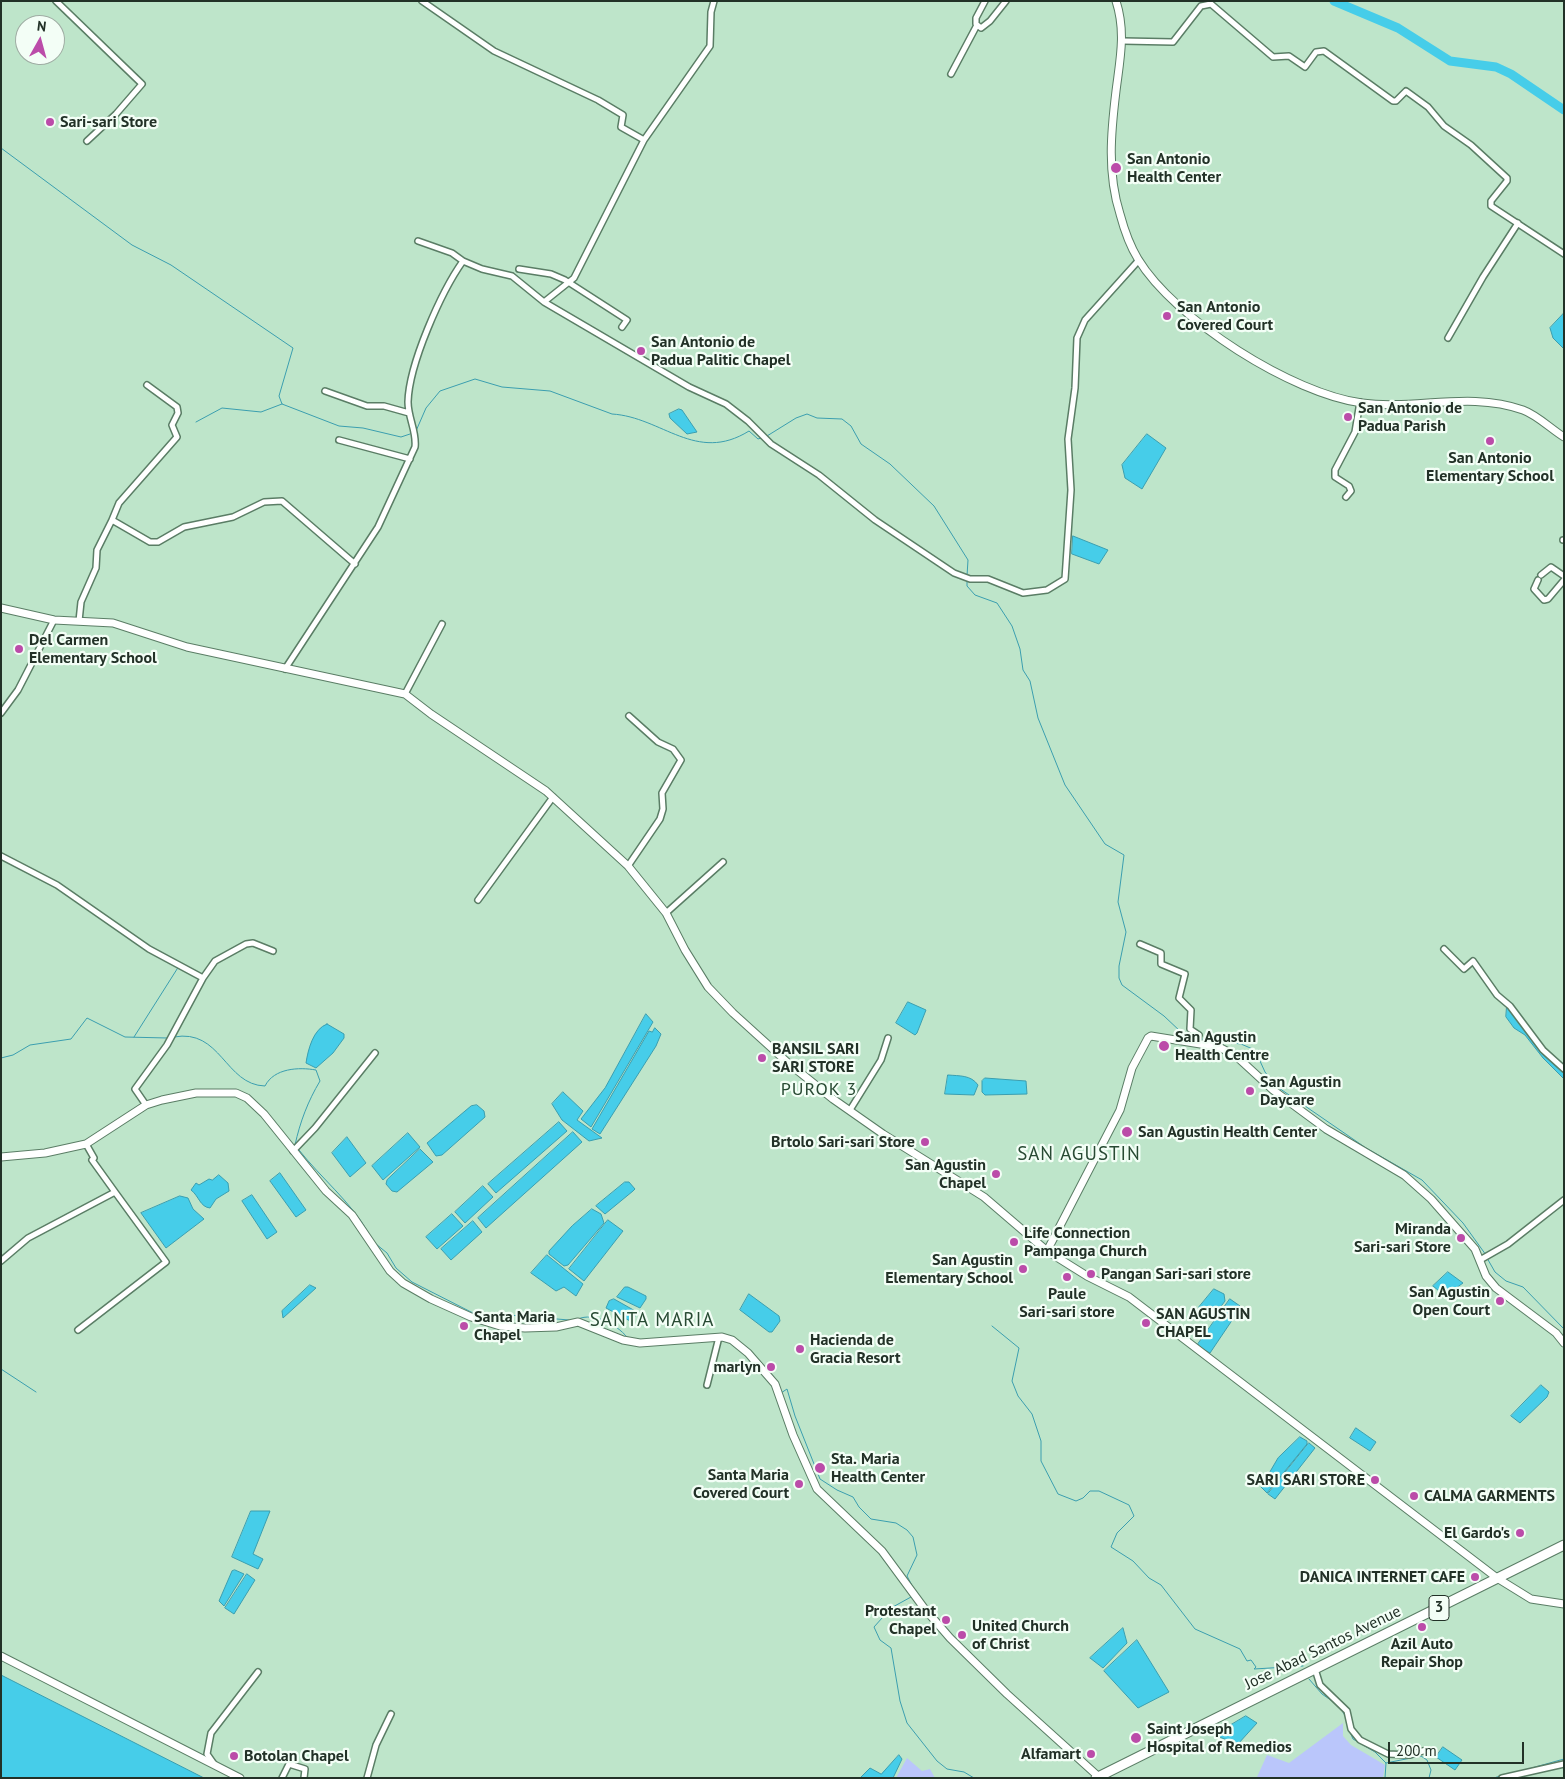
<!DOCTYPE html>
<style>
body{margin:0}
#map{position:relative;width:1565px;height:1779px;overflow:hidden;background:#bee5ca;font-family:"PT Sans",sans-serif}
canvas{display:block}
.frame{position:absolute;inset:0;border:2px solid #223127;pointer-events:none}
.north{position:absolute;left:15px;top:15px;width:50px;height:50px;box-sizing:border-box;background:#f3fef6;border:1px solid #9faca3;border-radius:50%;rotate:7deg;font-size:14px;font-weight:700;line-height:20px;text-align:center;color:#223127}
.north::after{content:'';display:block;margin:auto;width:18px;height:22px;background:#bb4ca9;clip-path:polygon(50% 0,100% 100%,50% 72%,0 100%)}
.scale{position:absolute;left:1388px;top:1742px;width:136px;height:22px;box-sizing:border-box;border:2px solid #223127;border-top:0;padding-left:6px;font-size:15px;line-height:18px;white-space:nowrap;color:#223127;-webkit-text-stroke:4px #f3fef6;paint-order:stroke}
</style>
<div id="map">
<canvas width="1565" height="1779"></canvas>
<div class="frame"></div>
<div class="north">N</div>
<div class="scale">200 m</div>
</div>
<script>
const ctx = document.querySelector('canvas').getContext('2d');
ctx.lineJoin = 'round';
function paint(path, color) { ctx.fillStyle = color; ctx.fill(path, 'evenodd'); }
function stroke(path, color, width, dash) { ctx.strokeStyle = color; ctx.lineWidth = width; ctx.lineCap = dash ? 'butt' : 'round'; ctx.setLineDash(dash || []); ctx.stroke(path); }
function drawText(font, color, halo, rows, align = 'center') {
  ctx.font = font + ' "PT Sans",sans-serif'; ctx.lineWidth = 4.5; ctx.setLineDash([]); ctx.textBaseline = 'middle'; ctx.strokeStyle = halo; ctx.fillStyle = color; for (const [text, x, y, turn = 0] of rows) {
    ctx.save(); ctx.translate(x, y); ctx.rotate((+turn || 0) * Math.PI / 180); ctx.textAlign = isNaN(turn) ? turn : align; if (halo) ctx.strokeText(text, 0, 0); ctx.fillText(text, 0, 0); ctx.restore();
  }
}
paint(new Path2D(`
 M1343,1723V1736L1351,1745L1385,1765L1383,1778L1257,1777L1267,1755L1289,1763Z
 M907,1758L922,1771L930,1769L935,1778H896Z`), '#bac6fb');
const water = new Path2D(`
 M1564,313V349L1553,338L1550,328Z
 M679,409L682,410L697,432L687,434L670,418L669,414Z
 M1147,434L1166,448L1142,489L1125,478L1122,465Z
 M1073,536L1108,550L1099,564L1072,554Z
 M908,1002L926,1010L917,1033L915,1035L896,1023Z
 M1507,1004L1542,1051L1564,1071V1079L1543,1058L1525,1035L1514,1028L1506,1017Z
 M646,1014L653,1022L591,1127L581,1119L605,1088Z
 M327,1024L344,1034V1038L333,1053L316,1068L306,1063C308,1050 313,1029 327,1024Z
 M655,1028L661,1034L656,1046L600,1134L592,1129L649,1031L652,1032Z
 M948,1075C960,1076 971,1075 978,1085L974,1095L945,1094Z
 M985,1078L1026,1081L1027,1094L985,1095L982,1092V1081Z
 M563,1092L583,1111L577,1120L602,1138L589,1141L562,1120L552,1104Z
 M477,1105L484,1111L485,1117L442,1155L436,1156L427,1143L471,1106Z
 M559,1122L567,1131L496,1193L488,1184Z
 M573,1132L582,1142L486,1228L478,1218Z
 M408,1133L420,1147L383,1180L372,1166Z
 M347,1137L366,1163L350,1177L332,1153Z
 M420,1149L433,1162L397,1192L392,1191L386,1184L387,1180Z
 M280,1173L306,1210L296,1217L270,1181Z
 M219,1175L228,1183L229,1191L216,1199L210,1208C200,1207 199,1196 191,1190L196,1183L199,1185L209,1179L212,1180Z
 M625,1182H629L635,1189L633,1191L605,1214L596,1206Z
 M483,1186L493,1197L465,1223L455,1212Z
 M252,1195L277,1232L267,1239L242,1201Z
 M180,1196L188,1198L193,1209L204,1219L166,1248L141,1213Z
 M592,1209L601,1214L604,1223L568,1265L564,1266L549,1254V1251L572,1226Z
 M452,1214L463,1226L437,1249L426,1237Z
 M608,1220L623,1231L584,1281L569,1269Z
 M473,1221L482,1232L451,1260L441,1249Z
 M547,1255L583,1284L576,1296L564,1287L556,1291L531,1273Z
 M1448,1272L1463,1283L1445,1296L1433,1286Z
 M310,1285L316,1288L283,1318L282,1311Z
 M625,1287H628L646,1296V1299L640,1308L617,1297Z
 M1214,1289L1224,1294L1225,1301L1213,1317L1207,1319L1199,1312V1307Z
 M749,1294L779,1316L780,1321L772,1332H769L740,1310Z
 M614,1299L637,1312L632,1322L606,1308L609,1301Z
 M1230,1299L1240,1306L1239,1310L1210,1353L1199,1347L1198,1344Z
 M1541,1385L1549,1392L1547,1397L1520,1423L1511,1416Z
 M1356,1428L1376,1442L1370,1451L1350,1438Z
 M1300,1437L1307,1441V1444L1267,1493L1261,1487L1278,1458Z
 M1309,1443L1315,1448L1275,1499L1268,1494Z
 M251,1511H270L253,1554L263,1559L258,1569L232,1557Z
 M235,1570L244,1574L224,1606L219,1601L232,1571Z
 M247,1574L255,1580L234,1614L225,1608Z
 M1123,1628L1127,1643L1103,1668L1090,1658Z
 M1137,1640L1169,1692L1138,1708L1104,1671Z
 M1,1675L204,1778H1Z
 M1246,1716L1257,1723L1238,1744L1214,1735Z
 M1443,1747L1462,1760L1455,1770L1436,1757Z
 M899,1755L902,1759L893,1778H860L870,1768L881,1774Z`);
paint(water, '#46cde9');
stroke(water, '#3b9eaf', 1);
stroke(new Path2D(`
 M1,148L132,245L171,265L293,348L279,396L282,404L339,426L363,428L401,437L410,434
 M196,422L222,408L261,412L282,404
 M416,431L426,408L440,391L475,379L502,387L550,391L612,414C662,417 696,464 749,431L758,439L761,438
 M767,436L796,418L807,414L817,418L842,419L851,426L861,444L890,464L934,506L968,560L967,576
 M967,580V586L975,595L997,603L1012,626L1020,649L1023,670L1030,681L1038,718L1065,785L1105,844L1124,855L1118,902L1126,932L1119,966V978L1122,985L1164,1016L1181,1032L1197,1038
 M134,1037L179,966
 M174,1037C221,1028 225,1085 265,1086C274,1068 299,1067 316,1070L320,1081C308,1101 300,1122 295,1145L296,1147
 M1201,1039L1241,1044L1255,1050L1265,1072L1276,1086L1366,1148L1422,1180L1463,1223L1486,1255
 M1,1058L13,1055L30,1045L71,1039L87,1018L125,1037L167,1038
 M299,1150C321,1178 350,1201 368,1232
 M376,1244L387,1253L396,1268L412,1282L473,1313L496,1317L509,1315L569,1320
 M1487,1258L1495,1272L1506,1281L1523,1287L1564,1329
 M578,1319C594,1312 616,1324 627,1337
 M992,1326L1019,1348L1012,1381L1018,1396L1032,1414L1041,1441V1461L1058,1494L1076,1501L1083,1498L1090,1491H1099L1129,1505L1134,1516L1117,1533L1111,1547L1133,1561L1149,1578L1161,1585L1195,1629L1240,1649L1247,1661L1251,1660L1256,1667L1254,1669L1303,1666
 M1,1369L36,1392
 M781,1393L787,1389L795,1416L820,1479L837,1490L853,1497L859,1507L871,1519L896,1523L907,1530L913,1537L917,1555L907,1576L916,1593
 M911,1597L891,1608L874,1627L880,1640L891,1648L900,1701L907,1723L937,1761L947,1769L964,1772L974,1778
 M1309,1679L1322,1694L1335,1703
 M1340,1707L1347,1719
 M1348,1727L1353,1739L1375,1752L1386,1763L1385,1778
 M1386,1763L1421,1756L1427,1760L1431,1770L1429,1778
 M1514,1773L1564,1759
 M1494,1778L1503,1775`), '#3b9eaf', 1);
stroke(new Path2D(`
 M1334,1L1398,28L1450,61L1496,67L1511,74L1564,110`), '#46cde9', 9);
const street = new Path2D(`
 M56,1L142,84L116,114L87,141
 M422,1L494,51L598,100L623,115L621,127L644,140
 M985,1L976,18V24L981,28L990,21L1006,1
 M1123,41L1173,42L1201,6L1211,4L1273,57L1289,56L1305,67L1316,52L1324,51L1393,101H1396L1406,91L1428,107L1444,126L1471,145L1507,178V181L1491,201V206L1564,254
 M951,74L977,25
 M418,241L452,253L463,261L482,269L512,276L544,302L689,387L726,404L748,421L771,444L819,475L875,520L954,573L970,579H988L1023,593L1047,590L1065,579L1071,490L1068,439L1075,388L1077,338L1085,320L1139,260
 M519,269L551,274L565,280L627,320L622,327
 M544,302L574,278L644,140L710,46L711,12L714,1
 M1448,338L1483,277L1518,223
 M325,391L367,406H384L409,413
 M339,440L410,459
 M1346,497L1351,491L1349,486L1335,477V470L1355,432L1360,402
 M112,520L119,503L177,437L172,425L178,413L177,407L147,385
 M1563,540H1564
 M1541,575L1551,567L1564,576
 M1538,580L1534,589L1544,600L1548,599L1564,580
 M79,621L81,602L96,568L97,550L112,520L150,542H158L184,527L233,517L264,502L282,501L355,564
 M285,669L378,527L415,447C417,432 408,418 408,402C409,364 441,292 463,261
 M405,694L442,624
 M1,713L18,690L54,620
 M1,856L57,885L149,949L203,978L167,1045L135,1089L146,1105
 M628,866L660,819L663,809L662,793L681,760L673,749L658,742L629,716
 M478,900L553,797
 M666,913L723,862
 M1140,944L1161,953V964L1185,974L1179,998L1191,1010L1190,1029L1199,1035L1197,1042
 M1444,949L1464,969L1473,961L1497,995L1510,1006L1543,1050L1564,1069
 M203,978L215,961L246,944L253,943L273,951
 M850,1110L881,1060L888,1038
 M293,1151L315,1128L375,1053
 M1480,1260L1508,1244L1564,1200
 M1,1261L28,1238L115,1192L92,1160L94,1158L86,1144
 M78,1330L166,1262L115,1192
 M707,1385L719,1337
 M1315,1669L1320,1685L1347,1711L1351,1729L1360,1740L1388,1754L1410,1755L1426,1750
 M214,1764L207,1754L211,1733L258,1672
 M282,1778L289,1764L305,1769L304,1778
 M367,1778L376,1745L391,1714
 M1502,1778L1564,1764`);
const secondary = new Path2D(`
 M1116,1C1126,32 1120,59 1116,91C1111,132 1107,173 1120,214C1124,229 1130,246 1138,259C1175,320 1293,394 1362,403C1416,410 1470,391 1523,410C1537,415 1551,429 1564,437
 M1,608L54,620L113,623L187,647L405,694L431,714L546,791L628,866L666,913L685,950L708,987L733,1013L787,1062L833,1099L883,1134L984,1197L1047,1251L1087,1276L1129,1297L1497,1578L1531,1599L1564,1604
 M1,1157L45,1153L86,1144L146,1105L162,1100L196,1093H236L247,1098L264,1114L326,1191L352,1215L390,1271L403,1283L431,1299L471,1317L500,1326L525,1328L556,1327L578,1322L623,1340L640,1343L722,1337L732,1340L748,1353L775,1384L793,1435L817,1489L882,1551L924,1608L950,1638L1007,1694L1099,1777
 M1047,1251L1120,1110L1132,1068L1148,1038L1151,1036L1219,1047L1236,1056L1273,1090L1326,1129L1404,1175L1431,1199L1475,1249L1486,1276L1496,1288L1556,1333L1564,1343
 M1,1656L240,1778`);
const highway = new Path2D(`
 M1096,1778L1564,1545`);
stroke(street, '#5a7d65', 8);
stroke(secondary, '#5a7d65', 9);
stroke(highway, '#5a7d65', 11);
stroke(street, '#fff', 5);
stroke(secondary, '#fff', 7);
stroke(highway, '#fff', 9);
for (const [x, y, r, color] of [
 [50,122,5,"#bb4ca9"],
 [1116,168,6,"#bb4ca9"],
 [1167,316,5,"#bb4ca9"],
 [641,351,5,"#bb4ca9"],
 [1348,417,5,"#bb4ca9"],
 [1490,441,5,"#bb4ca9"],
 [19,649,5,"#bb4ca9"],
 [1164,1046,6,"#bb4ca9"],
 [762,1058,5,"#bb4ca9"],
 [1250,1091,5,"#bb4ca9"],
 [1127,1132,6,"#bb4ca9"],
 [925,1142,5,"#bb4ca9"],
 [996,1174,5,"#bb4ca9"],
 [1461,1238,5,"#bb4ca9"],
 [1014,1242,5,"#bb4ca9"],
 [1023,1269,5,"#bb4ca9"],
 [1091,1274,5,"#bb4ca9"],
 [1067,1277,5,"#bb4ca9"],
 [1500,1301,5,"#bb4ca9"],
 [1146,1323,5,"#bb4ca9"],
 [464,1326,5,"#bb4ca9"],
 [800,1349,5,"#bb4ca9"],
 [771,1367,5,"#bb4ca9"],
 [820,1468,6,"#bb4ca9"],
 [1375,1480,5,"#bb4ca9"],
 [799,1484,5,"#bb4ca9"],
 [1414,1496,5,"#bb4ca9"],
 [1520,1533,5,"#bb4ca9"],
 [1475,1577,5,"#bb4ca9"],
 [946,1620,5,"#bb4ca9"],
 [1422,1627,5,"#bb4ca9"],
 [962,1635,5,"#bb4ca9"],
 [1136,1738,6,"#bb4ca9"],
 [1091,1754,5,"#bb4ca9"],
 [234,1756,5,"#bb4ca9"]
]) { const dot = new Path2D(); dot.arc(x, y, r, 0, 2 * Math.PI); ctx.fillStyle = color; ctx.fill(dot); stroke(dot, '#f3fef6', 2); }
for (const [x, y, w] of [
 [1439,1608,20]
]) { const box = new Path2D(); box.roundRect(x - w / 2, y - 12.5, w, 25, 4); ctx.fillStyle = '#f3fef6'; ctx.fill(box); stroke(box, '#223127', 1); }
drawText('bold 15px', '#223127', null, [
 ["3",1439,1608]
]);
drawText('bold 16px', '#223127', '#f3fef6', [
 ["Sari-sari Store",60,122],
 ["San Antonio",1127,159],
 ["Health Center",1127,177],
 ["San Antonio",1177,307],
 ["Covered Court",1177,325],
 ["San Antonio de",651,342],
 ["Padua Palitic Chapel",651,360],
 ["San Antonio de",1358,408],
 ["Padua Parish",1358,426],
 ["San Antonio",1490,458,"center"],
 ["Elementary School",1490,476,"center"],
 ["Del Carmen",29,640],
 ["Elementary School",29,658],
 ["San Agustin",1175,1037],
 ["Health Centre",1175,1055],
 ["BANSIL SARI",772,1049],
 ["SARI STORE",772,1067],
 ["San Agustin",1260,1082],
 ["Daycare",1260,1100],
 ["San Agustin Health Center",1138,1132],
 ["Brtolo Sari-sari Store",915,1142,"right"],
 ["San Agustin",986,1165,"right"],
 ["Chapel",986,1183,"right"],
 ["Miranda",1451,1229,"right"],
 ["Sari-sari Store",1451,1247,"right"],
 ["Life Connection",1024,1233],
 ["Pampanga Church",1024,1251],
 ["San Agustin",1013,1260,"right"],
 ["Elementary School",1013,1278,"right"],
 ["Pangan Sari-sari store",1101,1274],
 ["San Agustin",1490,1292,"right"],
 ["Open Court",1490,1310,"right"],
 ["Paule",1067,1294,"center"],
 ["Sari-sari store",1067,1312,"center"],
 ["SAN AGUSTIN",1156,1314],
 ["CHAPEL",1156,1332],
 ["Santa Maria",474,1317],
 ["Chapel",474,1335],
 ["Hacienda de",810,1340],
 ["Gracia Resort",810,1358],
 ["marlyn",761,1367,"right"],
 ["Sta. Maria",831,1459],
 ["Health Center",831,1477],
 ["Santa Maria",789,1475,"right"],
 ["Covered Court",789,1493,"right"],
 ["SARI SARI STORE",1365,1480,"right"],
 ["CALMA GARMENTS",1424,1496],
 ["El Gardo's",1510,1533,"right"],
 ["DANICA INTERNET CAFE",1465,1577,"right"],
 ["Protestant",936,1611,"right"],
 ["Chapel",936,1629,"right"],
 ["United Church",972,1626],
 ["of Christ",972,1644],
 ["Azil Auto",1422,1644,"center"],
 ["Repair Shop",1422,1662,"center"],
 ["Saint Joseph",1147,1729],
 ["Hospital of Remedios",1147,1747],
 ["Alfamart",1081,1754,"right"],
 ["Botolan Chapel",244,1756]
], 'left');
drawText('16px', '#223127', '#f3fef6', [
 ["Jose Abad Santos Avenue",1323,1648,-26]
]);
ctx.letterSpacing = '1px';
drawText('18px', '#284a33', '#f3fef6', [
 ["PUROK 3",819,1090]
]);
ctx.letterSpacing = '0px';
ctx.letterSpacing = '1px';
drawText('19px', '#284a33', '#f3fef6', [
 ["SAN AGUSTIN",1079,1155],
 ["SANTA MARIA",652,1321]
]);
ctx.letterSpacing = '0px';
</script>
